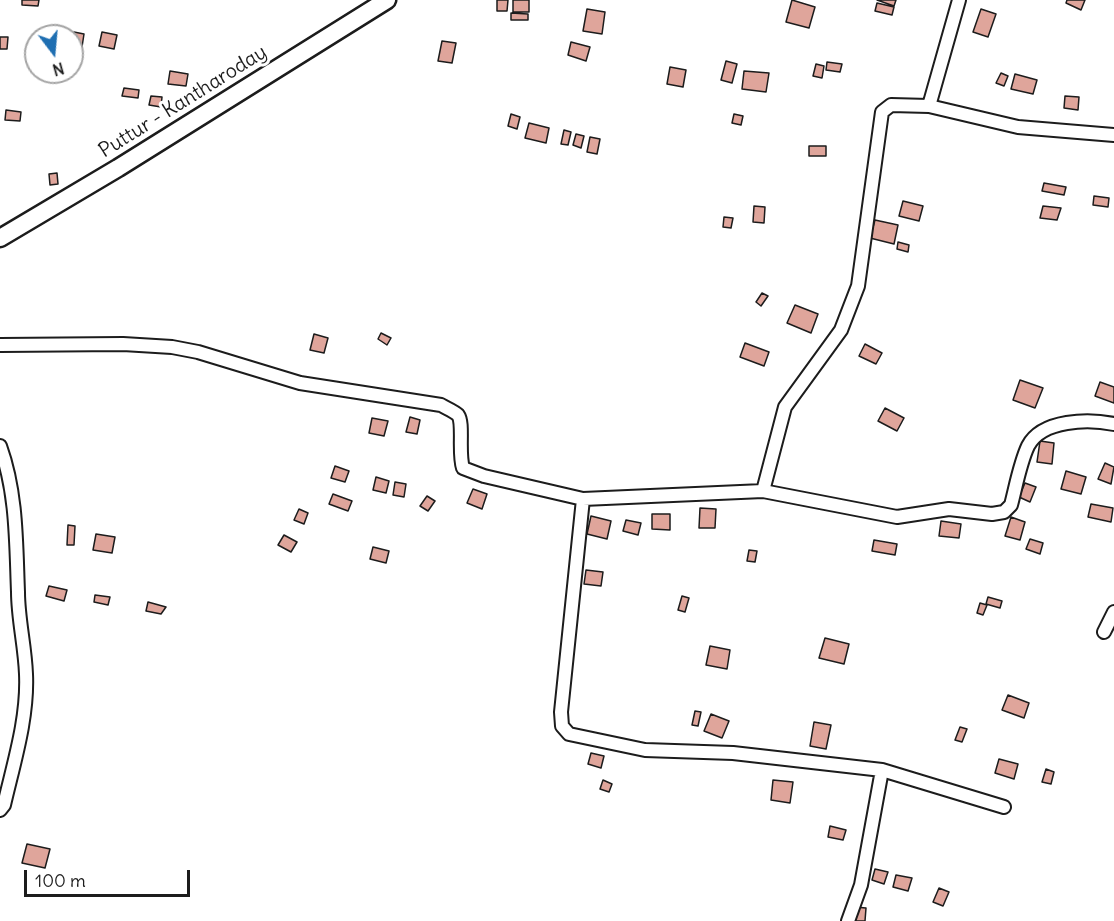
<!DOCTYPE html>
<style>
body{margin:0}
#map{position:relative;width:1114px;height:921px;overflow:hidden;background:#fff;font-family:Delius,sans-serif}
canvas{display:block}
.north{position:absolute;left:24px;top:24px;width:60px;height:60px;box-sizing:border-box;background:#fff;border:2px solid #a4a4a4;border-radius:50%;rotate:164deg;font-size:16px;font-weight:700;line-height:24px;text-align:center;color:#1c1c1c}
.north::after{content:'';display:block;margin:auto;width:21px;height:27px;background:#1f6fb2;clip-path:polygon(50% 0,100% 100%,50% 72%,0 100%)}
.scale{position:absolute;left:24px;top:870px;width:166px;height:27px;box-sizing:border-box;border:3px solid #1c1c1c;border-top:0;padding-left:8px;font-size:18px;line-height:21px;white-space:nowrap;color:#1c1c1c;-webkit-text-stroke:4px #fff;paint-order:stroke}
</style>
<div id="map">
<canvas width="1114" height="921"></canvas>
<div class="north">N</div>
<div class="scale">100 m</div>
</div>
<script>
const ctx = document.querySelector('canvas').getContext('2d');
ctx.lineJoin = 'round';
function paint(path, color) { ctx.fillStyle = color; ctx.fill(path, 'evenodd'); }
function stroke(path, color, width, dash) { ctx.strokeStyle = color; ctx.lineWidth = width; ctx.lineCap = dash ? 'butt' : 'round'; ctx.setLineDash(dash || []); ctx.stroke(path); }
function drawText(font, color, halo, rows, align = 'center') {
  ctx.font = font + ' Delius,sans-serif'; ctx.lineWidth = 6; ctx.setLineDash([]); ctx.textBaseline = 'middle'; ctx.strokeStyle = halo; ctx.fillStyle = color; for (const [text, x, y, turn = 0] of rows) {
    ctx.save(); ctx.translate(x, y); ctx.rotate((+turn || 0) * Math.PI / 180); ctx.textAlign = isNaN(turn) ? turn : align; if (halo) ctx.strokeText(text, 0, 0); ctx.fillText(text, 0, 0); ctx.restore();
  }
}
const building = new Path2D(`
 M22,0H39L38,6L22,5Z
 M497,0H508L507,11H497Z
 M513,0H529V12H513Z
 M792,0L815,7L809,28L786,22Z
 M877,0H896L894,6Z
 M1067,0H1085L1081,10L1066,3Z
 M877,3L894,7L892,15L875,11Z
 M587,9L605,12L602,34L583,31Z
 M981,9L996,14L988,37L973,32Z
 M511,13L528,14V20H511Z
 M74,32L84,34L82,47L72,45Z
 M102,32L117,35L114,49L99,46Z
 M0,37H8L7,49H0Z
 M442,41L456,43L452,63L438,61Z
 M571,42L590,47L586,61L568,55Z
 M726,61L737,64L732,83L721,80Z
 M827,62L842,64L840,72L826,70Z
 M816,64L824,66L822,78L813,76Z
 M670,67L686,70L683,87L667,84Z
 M170,71L188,74L186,86L168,84Z
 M744,71L769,73L766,92L742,89Z
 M1001,73L1008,76L1004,86L996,83Z
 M1015,74L1037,80L1033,94L1011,89Z
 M124,88L139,90L138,98L122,96Z
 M151,96L162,97L161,107L149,105Z
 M1065,96L1079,97L1078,110L1064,108Z
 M6,110L21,112L20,121L5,120Z
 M511,114L520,117L517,129L508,126Z
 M734,114L743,116L741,125L732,123Z
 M529,123L549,128L546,143L525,138Z
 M564,130L571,132L568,145L561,144Z
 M576,134L584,136L581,148L573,145Z
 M590,137L600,139L597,154L587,152Z
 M809,146H826V156H809Z
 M57,173L58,184L50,185L49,174Z
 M1044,183L1066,187L1064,195L1042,191Z
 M1094,196L1109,198L1108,207L1093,205Z
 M903,201L923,206L919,221L899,216Z
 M754,206L765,207L764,223L753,222Z
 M1043,206L1061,208L1057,220L1040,218Z
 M724,217L733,218L731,228L723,227Z
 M875,220L898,225L894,244L870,238Z
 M898,242L909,245L908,252L897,249Z
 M762,293L768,296L761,306L756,302Z
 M795,305L818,314L811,333L787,323Z
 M381,333L391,338L387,345L378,339Z
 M314,334L328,338L324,353L310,350Z
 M745,343L769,352L764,366L740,357Z
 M865,344L882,353L876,364L859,356Z
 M1020,380L1043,388L1035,408L1013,400Z
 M1100,382L1114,387V403L1095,396Z
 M885,408L904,418L897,431L878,421Z
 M410,417L420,420L417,434L406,432Z
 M372,418L388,421L384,436L369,433Z
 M1040,441L1054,443L1052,464L1037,462Z
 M1105,463L1114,467L1111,484L1098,479Z
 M335,466L349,471L345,482L331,478Z
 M1066,471L1086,477L1081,494L1061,489Z
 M376,477L389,481L386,493L373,490Z
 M395,482L406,484L404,497L393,495Z
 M1025,483L1036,487L1030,502L1019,497Z
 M473,489L487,494L482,509L467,503Z
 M333,494L352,501L348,511L329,504Z
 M427,496L435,501L428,511L420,506Z
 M1091,504L1113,508L1111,522L1088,517Z
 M700,508L716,509L715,528H699Z
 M299,509L308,513L304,524L294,520Z
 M652,514H670V530L652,529Z
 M591,516L611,521L607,539L587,534Z
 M1011,517L1025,522L1020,540L1005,536Z
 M626,520L641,523L638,535L623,531Z
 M941,521L961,524L959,538L939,536Z
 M68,525L75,526L74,545H67Z
 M96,534L115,537L112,553L93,550Z
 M284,535L297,542L291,552L278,545Z
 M1030,539L1043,543L1040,554L1026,549Z
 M874,540L897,544L895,555L872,551Z
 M373,547L389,551L386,563L370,559Z
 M749,550L757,551L755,562L747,561Z
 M586,570L603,572L601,586L584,584Z
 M49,586L67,590L64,601L46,596Z
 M95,595L110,597L108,605L94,602Z
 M682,596L689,598L685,612L678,610Z
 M988,597L1002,601L1000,608L986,604Z
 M148,602L166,607L161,614L146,611Z
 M980,603L987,605L983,615L977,613Z
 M825,638L849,644L844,664L819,658Z
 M710,646L730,650L727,669L706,665Z
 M1008,695L1029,703L1024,718L1002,710Z
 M695,711L701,712L698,726L692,725Z
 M711,714L729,721L722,738L704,731Z
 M814,722L831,725L826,749L810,746Z
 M960,727L967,729L962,742L955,740Z
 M591,753L604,756L601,768L588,764Z
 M999,759L1018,764L1014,779L995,773Z
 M1046,769L1054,772L1051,784L1042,782Z
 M603,780L612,784L609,792L600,789Z
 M773,780L793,782L790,803L771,800Z
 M830,826L846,830L843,840L828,837Z
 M27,844L50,849L45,868L22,863Z
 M875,869L888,872L884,884L872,880Z
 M896,875L912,878L908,891L893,887Z
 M939,888L949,892L943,906L933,902Z
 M855,907L866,908L865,921H853Z`);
paint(building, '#dfa59b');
stroke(building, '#1c1c1c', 1.5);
const minor = new Path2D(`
 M929,106L959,0
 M0,345L123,344L172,347L198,352L300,383L441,405C446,408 454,411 458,415C464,423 458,453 463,468L484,476L583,499L763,491L897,517L949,509L992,514L1004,512L1011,505C1016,486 1020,463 1028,446C1042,419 1089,419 1114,424
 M0,446C17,493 16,543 18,592C18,619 25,646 26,674C28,718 14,762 4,805L0,810
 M763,491L785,407L841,330L858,286L882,112L891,105L929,106L1018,127L1114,135
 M583,499L561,712L562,726L569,734L645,750L733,753L882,770L1004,807
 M1104,632L1114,612
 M848,921L861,885L882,770`);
const secondary = new Path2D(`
 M0,238L118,168L387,0`);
stroke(minor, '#1c1c1c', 16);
stroke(secondary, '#1c1c1c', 21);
stroke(minor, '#fff', 12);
stroke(secondary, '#fff', 16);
drawText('20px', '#1c1c1c', '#fff', [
 ["Puttur - Kantharoday",183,102,-32]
]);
</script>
